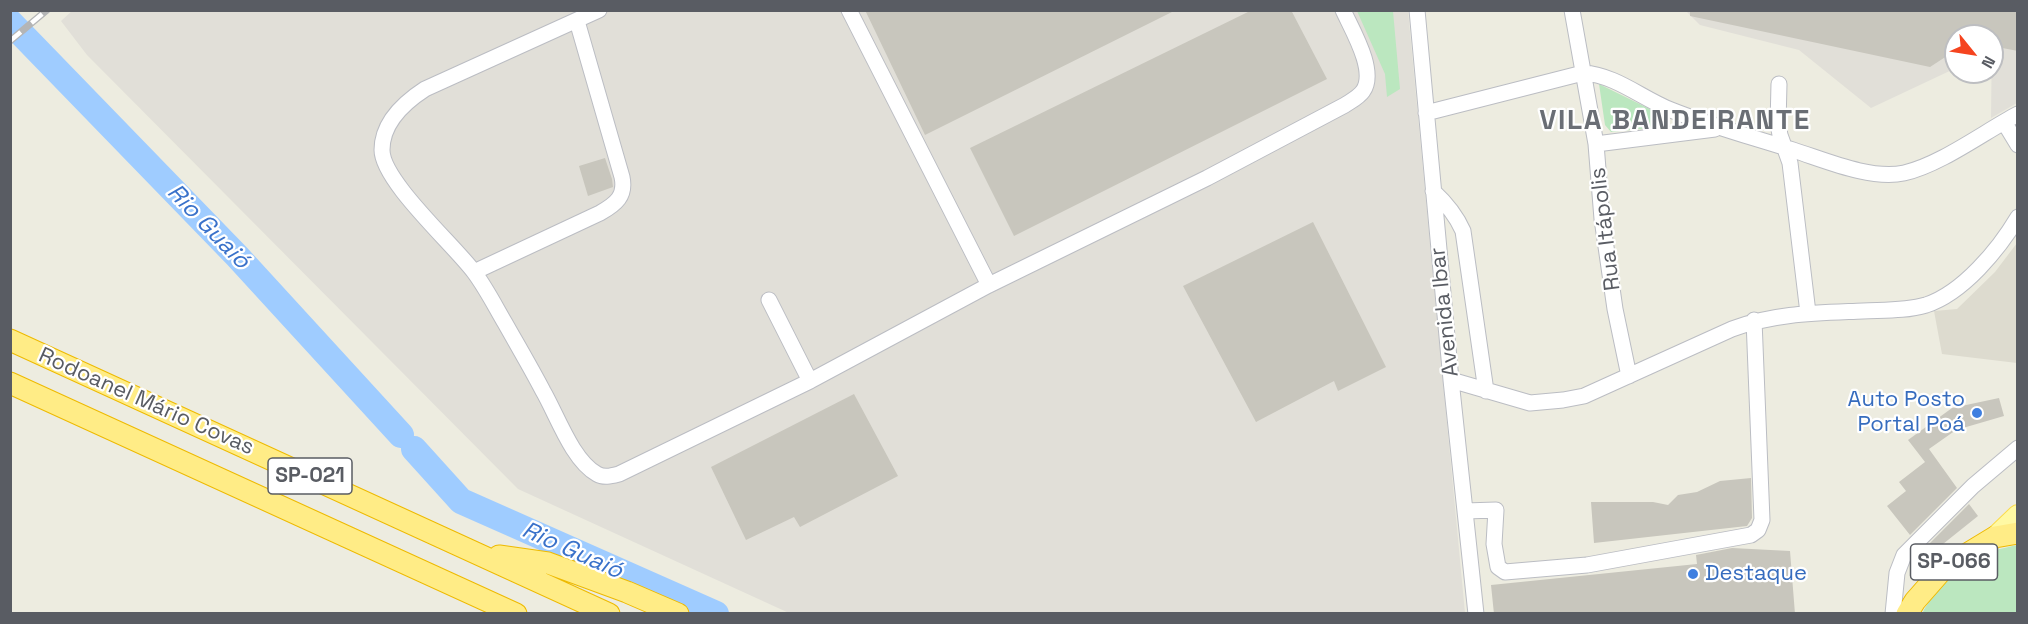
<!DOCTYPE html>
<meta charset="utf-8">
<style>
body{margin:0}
#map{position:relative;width:2028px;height:624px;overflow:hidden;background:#edece0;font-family:"Space Grotesk",sans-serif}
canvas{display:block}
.frame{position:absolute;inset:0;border:12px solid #595c63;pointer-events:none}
.north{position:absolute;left:1944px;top:24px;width:60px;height:60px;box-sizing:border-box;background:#fff;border:2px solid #bdbec1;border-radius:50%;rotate:120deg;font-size:16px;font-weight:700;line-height:24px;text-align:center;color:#595c63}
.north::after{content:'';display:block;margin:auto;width:21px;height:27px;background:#f5441f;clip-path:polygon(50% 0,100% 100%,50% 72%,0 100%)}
</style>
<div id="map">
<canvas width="2028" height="624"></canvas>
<div class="frame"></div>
<div class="north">N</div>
</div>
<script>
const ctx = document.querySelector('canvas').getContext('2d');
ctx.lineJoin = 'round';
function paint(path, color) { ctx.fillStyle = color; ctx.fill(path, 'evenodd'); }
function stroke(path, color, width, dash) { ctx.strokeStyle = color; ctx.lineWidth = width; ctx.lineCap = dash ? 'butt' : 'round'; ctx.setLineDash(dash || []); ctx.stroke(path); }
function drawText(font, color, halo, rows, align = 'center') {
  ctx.font = font + ' "Space Grotesk",sans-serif'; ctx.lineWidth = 4.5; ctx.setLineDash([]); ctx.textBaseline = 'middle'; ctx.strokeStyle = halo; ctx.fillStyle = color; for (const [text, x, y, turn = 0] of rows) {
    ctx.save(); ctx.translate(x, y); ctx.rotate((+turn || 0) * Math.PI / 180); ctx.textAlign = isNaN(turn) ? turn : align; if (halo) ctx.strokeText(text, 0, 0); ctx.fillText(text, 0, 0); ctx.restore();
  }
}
paint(new Path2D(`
 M73,10L1408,11L1465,613H789L518,489L87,55L61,21Z
 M1686,11H2017V103L1991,118L1992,36H1956V68L1871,108L1799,50L1700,25Z`), '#e1dfd8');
paint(new Path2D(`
 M2017,243V363L1942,354L1934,311L1957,309L1995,272Z`), '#dddbcf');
paint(new Path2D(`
 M1357,11H1393L1400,89L1387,97L1385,74Z
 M1599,84L1662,115L1664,121L1659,127L1611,132L1605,125Z
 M2017,545V613L1922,614C1934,588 1968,561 1994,551C2001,548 2010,547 2017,545Z`), '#bbe7bf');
stroke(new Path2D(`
 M10,22L237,256L401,435
 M414,449L461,501L716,614`), '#9fccff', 26);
paint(new Path2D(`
 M865,10H1176L925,135Z
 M1252,10H1291L1327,79L1014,236L970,148Z
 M1690,10H2018V51L1992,46V36H1956V50L1930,67L1690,16Z
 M605,158L612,179L613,187L588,196L579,166Z
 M1313,222L1386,367L1338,391L1334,381L1256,422L1183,286Z
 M854,394L898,476L800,527L794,517L746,540L711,467Z
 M1999,398L2004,416L1956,430L1929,449L1957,488L1910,535L1887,506L1906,491L1899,482L1925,462L1908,440L1952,408Z
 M1751,478L1752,518L1747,526L1594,543L1591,502H1653L1668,505L1678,495L1697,492L1720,481Z
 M1969,504L1978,516L1928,556L1923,550Z
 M1732,548L1790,551L1795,614H1494L1491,585L1697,564L1696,555Z`), '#c8c6bd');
const minor = new Path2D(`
 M599,10L425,89C405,102 382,123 382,150C382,181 454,245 474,272C486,288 495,306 505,323C518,346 531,368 543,391C557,415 572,460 597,474C604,478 611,476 619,474L810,381L989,285L1207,178L1345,105C1351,101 1359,97 1363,91C1377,71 1352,30 1343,10
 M849,10L989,285
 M1417,10L1451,380L1476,614
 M1572,10L1596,144L1602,219L1615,309L1629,376
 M1779,84L1778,124L1780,135L1790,163L1808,313
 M1426,113L1583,73C1616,75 1641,98 1671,110C1711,126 1752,137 1793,150C1825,160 1870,180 1904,173C1940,165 1984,132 2018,114
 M2004,122L2018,145
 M1596,144L1715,129
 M1433,191C1446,203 1456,215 1463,231L1486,391
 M474,272L600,213C616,204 626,196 622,177L577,21
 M769,300L810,381
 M1451,380L1530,403L1563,400L1584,396L1732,329C1775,313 1818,313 1863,311C1884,310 1906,311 1926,305C1963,293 1999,249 2018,217
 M1465,511L1496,510L1494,544L1498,567L1505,572L1587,565L1751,535L1758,530L1762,520L1754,320
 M1893,614L1897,573L1904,555L1973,486L2018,448`);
const major = new Path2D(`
 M1995,537L2018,515`);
const highway = new Path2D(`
 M10,340L609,614
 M10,383L516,614
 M499,556L548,563L627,592L678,614
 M1907,614L1915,601L1944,568L1995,537L2018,533`);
stroke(minor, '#bbbdc3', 17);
stroke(major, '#fbdb4c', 22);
stroke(highway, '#eeba00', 23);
stroke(minor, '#fff', 15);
stroke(major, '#fff9a4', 20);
stroke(highway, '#ffec86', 21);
const rail = new Path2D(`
 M10,41L47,10`);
stroke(rail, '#b4b5b6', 7);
stroke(rail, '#fff', 4.5, [14]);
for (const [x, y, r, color] of [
 [1977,413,6,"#3f7fe0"],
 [1693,574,6,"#3f7fe0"]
]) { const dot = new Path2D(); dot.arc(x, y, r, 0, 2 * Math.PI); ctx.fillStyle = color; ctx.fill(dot); stroke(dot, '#fff', 2); }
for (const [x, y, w] of [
 [310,476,84],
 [1954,562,87]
]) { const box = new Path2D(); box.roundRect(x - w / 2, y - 18, w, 36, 4.5); ctx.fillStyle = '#fff'; ctx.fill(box); stroke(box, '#595c63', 1.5); }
drawText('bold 21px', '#595c63', null, [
 ["SP-021",310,476],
 ["SP-066",1954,562]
]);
drawText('22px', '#595c63', '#fff', [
 ["Rua Itápolis",1606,229,-97],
 ["Avenida Ibar",1445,312,-96],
 ["Rodoanel Mário Covas",146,402,24]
]);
drawText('22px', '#366cbe', '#fff', [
 ["Auto Posto",1965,400],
 ["Portal Poá",1965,425],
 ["Destaque",1705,574,"left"]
], 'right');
drawText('italic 24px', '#3a72ca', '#fff', [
 ["Rio Guaió",208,227,46],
 ["Rio Guaió",572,551,24]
]);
ctx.letterSpacing = '1.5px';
drawText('bold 28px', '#6a6e75', '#fff', [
 ["VILA BANDEIRANTE",1675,121]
]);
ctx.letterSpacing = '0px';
</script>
